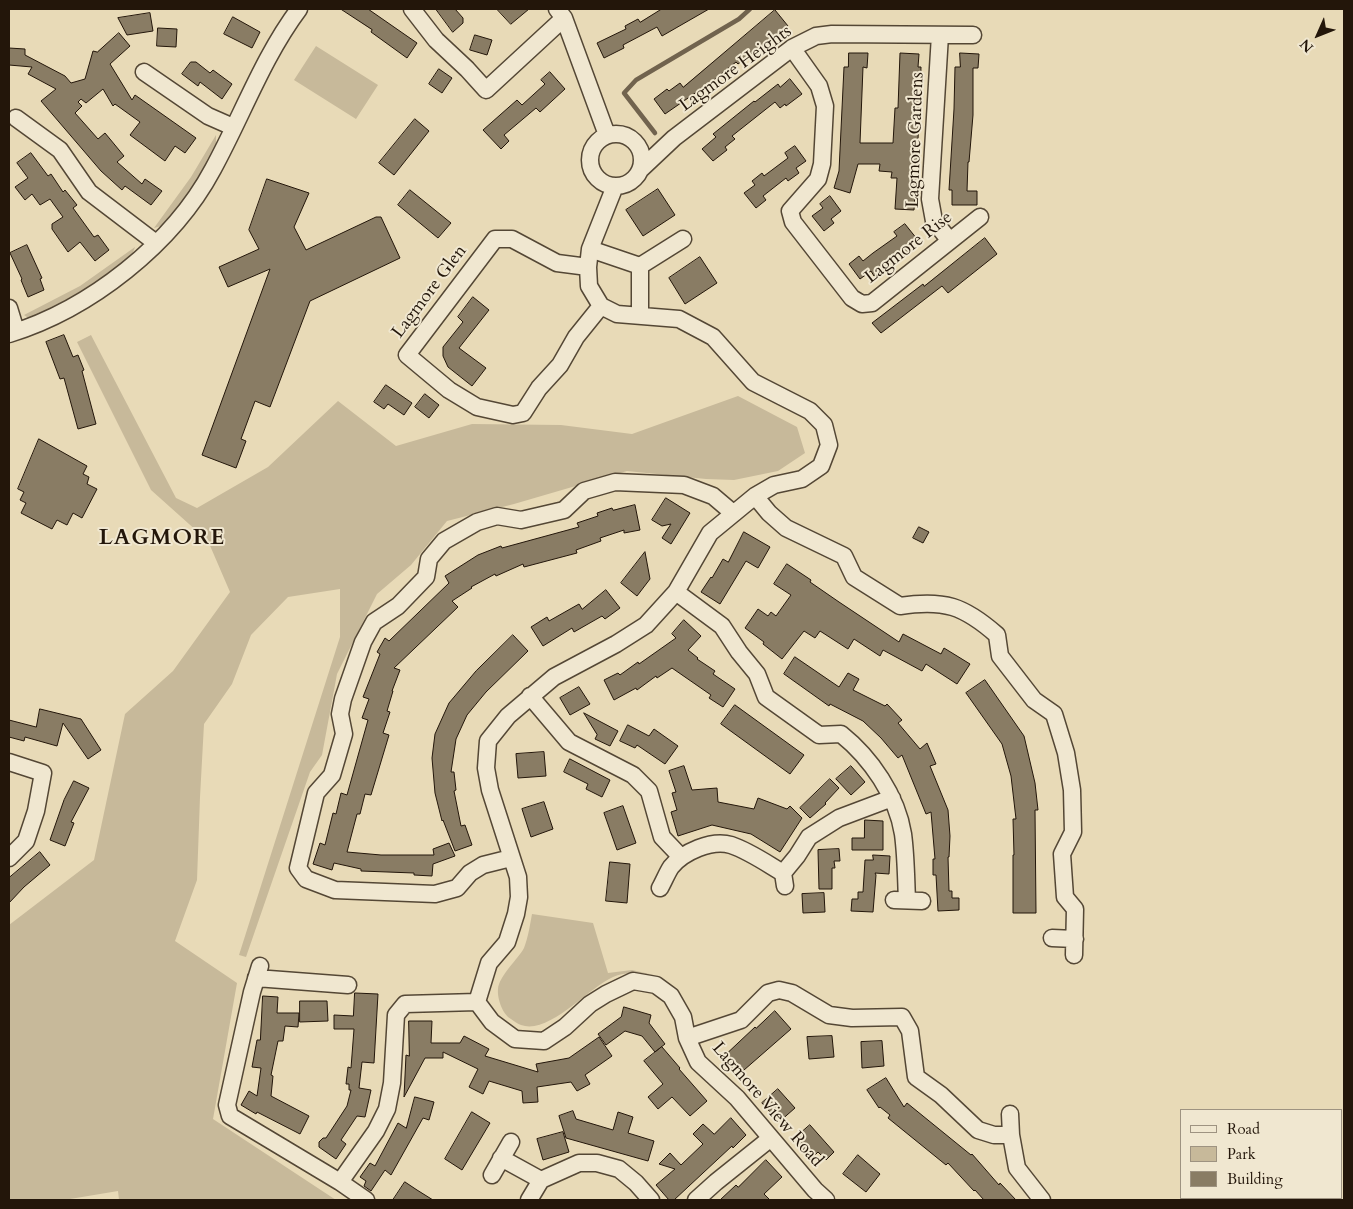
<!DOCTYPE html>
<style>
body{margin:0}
#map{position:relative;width:1353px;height:1209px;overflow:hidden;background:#e8dab7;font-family:Cardo,serif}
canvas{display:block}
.frame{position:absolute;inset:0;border:10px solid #23160a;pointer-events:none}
.legend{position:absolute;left:1180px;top:1109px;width:162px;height:90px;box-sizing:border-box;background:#f0e7d0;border:1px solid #9e9381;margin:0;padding:6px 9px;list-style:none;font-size:15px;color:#23160a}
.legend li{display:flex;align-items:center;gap:10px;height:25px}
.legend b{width:25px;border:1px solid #9e9381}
.north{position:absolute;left:1293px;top:10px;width:50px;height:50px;-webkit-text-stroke:4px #f0e7d0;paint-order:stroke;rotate:226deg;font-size:14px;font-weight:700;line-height:20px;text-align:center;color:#23160a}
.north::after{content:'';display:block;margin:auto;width:18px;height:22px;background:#23160a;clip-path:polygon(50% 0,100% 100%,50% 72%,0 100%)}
</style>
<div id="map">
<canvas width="1353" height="1209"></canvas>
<div class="frame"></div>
<ul class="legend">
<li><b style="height:6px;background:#f0e7d0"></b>Road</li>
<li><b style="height:14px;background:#c7b99a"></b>Park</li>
<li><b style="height:14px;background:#897c64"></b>Building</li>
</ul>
<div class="north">N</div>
</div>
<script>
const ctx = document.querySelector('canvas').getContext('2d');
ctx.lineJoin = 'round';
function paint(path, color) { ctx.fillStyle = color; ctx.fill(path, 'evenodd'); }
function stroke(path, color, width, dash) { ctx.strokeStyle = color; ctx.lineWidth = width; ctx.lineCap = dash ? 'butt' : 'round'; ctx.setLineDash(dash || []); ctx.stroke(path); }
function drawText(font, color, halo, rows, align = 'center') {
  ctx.font = font + ' Cardo,serif'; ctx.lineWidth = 4; ctx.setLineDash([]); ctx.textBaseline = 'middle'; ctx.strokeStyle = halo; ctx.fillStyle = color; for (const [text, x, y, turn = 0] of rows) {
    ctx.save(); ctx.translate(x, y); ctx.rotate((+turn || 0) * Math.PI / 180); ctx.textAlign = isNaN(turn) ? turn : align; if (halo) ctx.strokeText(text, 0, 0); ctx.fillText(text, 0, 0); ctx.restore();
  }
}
paint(new Path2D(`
 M316,46L378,85L356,119L294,80Z
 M216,135V146L200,177L165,225L154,228L191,177Z
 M135,247L131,258L78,296L30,319L24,315L80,286Z
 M91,335L176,498L197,508L268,467L338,401L396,446L472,424L561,425L632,434L738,396L797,427L805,453L778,471L734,480L706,479L627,471L514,504L447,521L411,565L377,594L337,674L322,755L310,772L246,957L239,955L340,637V589L288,597L251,635L232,684L204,724L200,797L197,880L175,941L237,983L213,1119L336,1200H119L118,1191L64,1200H9V925L94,860L125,714L173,671L230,592L208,541L151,490L77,342Z
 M532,914L593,923L608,973L632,970L654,975C641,974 626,971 613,977C588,988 549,1035 521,1025C518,1024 514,1021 511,1019C503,1015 497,999 498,989C499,976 518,959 524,948C528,938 530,925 532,914Z`), '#c7b99a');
stroke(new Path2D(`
 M655,133L624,93L636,80L739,19L750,9`), '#71634e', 4.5);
const building = new Path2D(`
 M341,9H368L417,43L407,58L371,32L372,30Z
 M436,9H455L463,18V23L453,32Z
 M497,9H529L511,24Z
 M662,9H709L662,36L657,27L623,45L624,48L604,58L597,43L626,29L625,26L638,19L640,22Z
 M775,10L788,26L738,64L736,62L704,88V87L665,114L654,99L667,89L669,91L680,83L683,87Z
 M150,13L153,31L127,35L118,18Z
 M233,17L260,32L252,48L224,34Z
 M158,28L177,29L176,47L157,46Z
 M119,33L130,46L110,64L132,100L135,95L196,138L185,153L175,146L165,161L130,135L140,122L115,104L113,106L103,89L86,103L81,99L78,102L82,106L75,113L98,139L105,133L124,156L117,162L142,184L145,179L162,191L151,205L125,186L122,190L101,171L41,101L56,89L28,74L32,67L9,65V48L25,49V55L65,76L71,83L85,79L93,51L97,52Z
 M475,35L492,40L487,55L470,50Z
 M849,53H868L867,68L863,67L860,143H893L895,108H898L900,53L919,54L918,67H921L920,103L914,210L895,209L897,178H891L892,172L879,171L880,164H858L850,193L834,188L839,171L844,67H848Z
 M960,53L979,54L978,68H973V115L969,162H968L967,191H977V205H952V190H949L954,109L955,67H960Z
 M191,62H196L210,73L213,70L232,84L222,99L200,82L198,86L182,74Z
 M439,69L452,78L442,93L429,84Z
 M550,72L565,89L540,112L536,108L504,135L509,141L501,149L483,130L517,100L522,105L545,84L541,80Z
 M790,79L802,94L786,106L785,104L780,108L775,102L732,136L735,139L725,147L727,150L713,161L702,149L716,137L713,134L754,101L755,102L778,84L780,87Z
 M415,119L429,131L394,175L379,163Z
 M795,146L806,161L796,168L799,173L788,181L786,178L763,196L766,200L756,208L744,193L755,185L752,181L762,173L764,176L788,158L785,153Z
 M31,153L48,176L51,174L63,192L65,190L77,205L73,208L94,237L98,235L109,250L95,261L80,242L68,252L52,229V224L63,217L50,199L40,205L32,194L25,200L15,187L28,178L17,163Z
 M267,179L309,193L294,227L306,250L376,217H381L400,258L310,301L270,407L255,401L241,439L246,441L236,468L202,455L270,269L228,287L219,267L259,249L249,230Z
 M658,189L675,215L643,236L626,210Z
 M410,190L451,223L438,238L398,205Z
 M830,196L841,211L831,219L834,223L824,231L812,216L823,208L820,204Z
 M905,224L917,239L906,247L909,251L874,276L871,271L860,279L849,264L859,256L863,261L873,253L897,236L894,232Z
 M985,238L997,254L948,293L942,286L881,333L872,323L923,284L924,286Z
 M27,245L42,278L40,279L44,290L28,297L21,280L22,279L10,253Z
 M700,257L717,283L685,304L669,278Z
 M473,297L489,310L459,348L486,368L472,386L448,367L443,356V347L463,322L458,317Z
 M64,335L73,357L78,355L84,370L82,371L96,424L78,429L64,378L60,379L46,342Z
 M386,385L412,403L404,415L388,404L384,409L374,402Z
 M425,394L439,405L429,418L415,407Z
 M39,439L87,466L83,474L89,477L87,484L97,489L82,518L73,513L67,525L57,520L52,529L21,513L26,503L20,500L24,492L18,489Z
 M666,498L690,513L671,544L662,538L671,524L662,526L652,520Z
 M635,505L640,530L624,533V530L600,538L601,541L576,550L577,553L524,567L523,564L496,576L495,574L471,587L472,588L452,601L458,607L394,668L400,670L392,691H393L387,711L390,712L383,733L389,735L371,795L365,794L360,814H357L347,852L381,855H434L433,849L449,843L455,856L433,864L432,876L414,875V873L361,871V869L334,863L332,870L313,864L320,843L325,845L333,813L336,814L341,793L347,795L368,720L362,718L369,699L363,697L380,654L377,652L385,638L389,641L449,583L445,576L478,555L501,546L502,548L579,527L577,523L598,516L597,513L612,508L613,510Z
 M919,527L929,532L923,543L913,538Z
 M744,532L770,547L758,568L746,561L720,604L701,592L711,577L712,578L723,559L728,562Z
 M645,552L650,579L637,596L621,583Z
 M787,564L811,580L810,582L839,602L899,642L903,634L941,654L944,648L970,664L957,684L926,664L922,671L883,650L880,656L854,639L848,649L820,631L815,638L804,631L782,659L763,644L764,642L745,628L758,609L768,616L771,612L776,616L791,595L774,584Z
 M606,590L620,608L605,619L602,616L574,632L572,628L543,646L531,627L547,617L549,621L579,604L582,609Z
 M684,620L701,636L688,650L698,658L697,659L715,671L713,674L735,689L723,707L709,698L711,695L672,668L657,678L656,676L637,690L636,688L614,700L604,680L618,673L620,675L638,662L639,664L676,638L672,634Z
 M513,635L528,651L486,692L467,715L456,739L451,772H454L456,790L454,791L461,826L465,825L472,845L455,851L443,820L442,821L435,793L432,758L435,734L449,703L476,671Z
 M795,657L839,687L848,673L859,679L853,690L885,706L887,704L902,720L898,723L920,749L927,743L936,764L930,766L948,810L950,836L949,857H948L949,891H952V898H959V910L938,911L936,875H933V859H935L931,812L926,814L902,755L898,758L881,738L863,721L830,704L829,706L784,674Z
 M985,680L1024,736L1035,783L1038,810H1035L1036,913H1013V855H1014L1013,819H1016L1011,776L1002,744L966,693Z
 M579,687L590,704L570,715L560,698Z
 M735,705L804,755L790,774L721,724Z
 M40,709L81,719L101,750L88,759L63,723L57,746L25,737L24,741L9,737V720L36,727Z
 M584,713L618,731L610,746L595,739L597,735Z
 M628,725L649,736L654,729L678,746L665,764L637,745L635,748L620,741Z
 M544,752L546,776L518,778L516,754Z
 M570,759L610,780L602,797L586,789L588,784L564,772Z
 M684,766L692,790L717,788L718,802L754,809L758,798L787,809L790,806L802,818L780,852L751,834L712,825L678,836L671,812L677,810L672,793L676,792L669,771Z
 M851,766L865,782L851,795L836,779Z
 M830,779L839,788L825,803L826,804L810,818L800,808Z
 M74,781L89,788L71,822L74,823L65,846L50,840L64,800Z
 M544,802L553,829L531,837L522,809Z
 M623,806L636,843L617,850L604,813Z
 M865,820L883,821V850H852V838H864Z
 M839,849L840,861H834L835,868H832V889H819L818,850Z
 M40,852L50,865L24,887L9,903V878Z
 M873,855L890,856L889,874L875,873L876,875L873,912L851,911L852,899H858V892H863L865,860H873Z
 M610,862L630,864L627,903L606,901Z
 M824,893L825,912L803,913L802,894Z
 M355,993L378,994L374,1063L362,1062L359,1088L371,1090L365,1117L357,1116L341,1140L346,1144L336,1159L319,1147V1142L323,1138H326L347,1106L351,1090H349V1084H346L348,1067L351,1068L354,1029H334V1015L353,1016Z
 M263,996L278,997L277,1013H299L298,1027L285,1026L283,1041H278L271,1075L273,1076L271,1096L309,1116L300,1134L257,1112L256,1114L241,1105L249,1091L257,1096L261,1068L252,1067L257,1040H260Z
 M300,1001H327L328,1021L300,1022Z
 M624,1007L651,1015L649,1023L665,1044L655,1052L642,1036L625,1031L606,1045L598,1034L621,1017Z
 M775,1011L791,1029L736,1077L721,1059L755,1027L756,1028Z
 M409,1021H432L431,1043H460L464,1036L489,1049L485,1056L538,1072L536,1064L569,1058L599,1037L612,1056L585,1075L590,1084L577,1091L571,1082L537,1087L538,1102L523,1103L522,1091L489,1081L483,1094L469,1087L478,1069L443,1052V1058H425L404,1097L406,1055L409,1056Z
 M832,1036L834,1057L809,1059L807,1037Z
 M882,1041L884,1066L862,1068L861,1042Z
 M662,1047L680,1068L679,1069L707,1101L690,1116L672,1097L658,1109L648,1097L663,1084L644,1061Z
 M886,1078L904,1107L907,1103L971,1155L972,1154L999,1185L1000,1183L1016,1200H984L975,1190L974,1191L948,1163L946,1165L888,1118L890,1115L880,1107L879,1108L867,1090Z
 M778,1089L795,1108L779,1122L762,1103Z
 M415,1097L434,1102L429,1120L423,1118L391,1175L385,1170L371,1191L364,1186L366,1181L360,1177L370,1163L375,1166L398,1123L406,1128Z
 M573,1111L576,1119L613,1130L618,1112L633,1117L628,1133L654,1141L648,1161L566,1138L559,1116Z
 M472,1112L490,1123L462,1170L445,1159Z
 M731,1118L746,1135L733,1148L732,1146L674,1200H669L656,1185L675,1169L659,1164L670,1153L681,1165L703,1144L693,1134L703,1124L714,1134Z
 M810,1125L834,1152L826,1160L818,1152L811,1159L794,1139Z
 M563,1132L569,1152L543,1160L537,1139Z
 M858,1155L880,1174L866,1192L843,1174Z
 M766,1160L782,1177L764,1194L770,1200H720L736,1185L738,1187Z
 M405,1182L417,1190L433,1200H393Z`);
paint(building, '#897c64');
stroke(building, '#23160a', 1);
const street = new Path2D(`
 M412,9L436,40L467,69L486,90L564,18
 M557,9L564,18L607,135
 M940,35L930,199L934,221L950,241
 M792,48L819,86L825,106L822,164L818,179L790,211L793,222L852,298L862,304L872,303L980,217
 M144,72L208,116L233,127
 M16,118L60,150L89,192L156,243
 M590 160a26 26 0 1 1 52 0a26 26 0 1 1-52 0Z
 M640,170L674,138L792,48L816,36L832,34L973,35
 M590,249L640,266L683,239
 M588,267L557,263L512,239H495L407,355L449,390L477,407L513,415L523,413L539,388L560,365L576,337L601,306
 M9,308L16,331
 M640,316V266
 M9,334C90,309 173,244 213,169C242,116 263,57 299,9
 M755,496L769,513L786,528L844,556L854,577L900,606C944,599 964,606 997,635L1000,656L1034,700L1054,714L1066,753L1072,790L1073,832L1062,854L1065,897L1075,909L1074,955
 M676,592L722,626L739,652L757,674L766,697L819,735L841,734C871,758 897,796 903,834C906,856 906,879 907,900
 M530,696L569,742L633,775L649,791L662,837L681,857
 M9,762L43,773L36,811L26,841L9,858
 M511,858L483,865L470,873L457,888L435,894L335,890L306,879L298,868L316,793L332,775L344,734L340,714L343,699L363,642L374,622L398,606L426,577L429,559L444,541L477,522L497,516L521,520L564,510L584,491L615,482L684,485L713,496L733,513
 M783,873L797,856L809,837L839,818L892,798
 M660,888C664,881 667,873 671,867C683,852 712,839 731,845C749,851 766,863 783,873L785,886
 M894,900L922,901
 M1052,938L1075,939
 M260,966L252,992L227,1105L230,1116L340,1182L366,1200
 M256,978L348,985
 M477,1002L489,963L507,942L516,914L519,897L518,877L490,790L486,768L488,741L508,716L554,677L616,644L646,625L676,592L710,533L755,496L774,485L802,479L821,466L829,445L824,425L810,411L753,382L713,337L679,319L617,314L601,306L589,286L588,267L590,249L615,186
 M477,1002L492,1022L515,1039L544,1041L565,1027L590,1004L606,994L633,981L656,985L671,996L683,1017L687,1038L698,1062L737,1098L815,1190L826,1200
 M687,1038L741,1020L768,993L779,990L792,993L829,1015L852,1018L902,1017L910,1031L916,1077L941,1095L978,1130L994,1135H1011L1017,1168L1042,1200
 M1010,1114L1011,1135
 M501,1158L541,1180
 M492,1175L511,1142
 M340,1182L376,1131L387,1109L392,1083L396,1015L405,1004L477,1002
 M529,1200L541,1180L579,1163H597L619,1169L636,1183L651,1200
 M696,1200L716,1182L771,1138`);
stroke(street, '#544735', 19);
stroke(street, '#f0e7d0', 16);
drawText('18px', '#23160a', '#f0e7d0', [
 ["Lagmore Heights",736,69,-36],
 ["Lagmore Gardens",916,140,-88],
 ["Lagmore Rise",909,248,-38],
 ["Lagmore Glen",430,292,-53],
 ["Lagmore View Road",767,1105,49]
]);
ctx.letterSpacing = '1px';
drawText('bold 22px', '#23160a', '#f0e7d0', [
 ["LAGMORE",162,539]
]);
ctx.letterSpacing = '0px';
</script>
